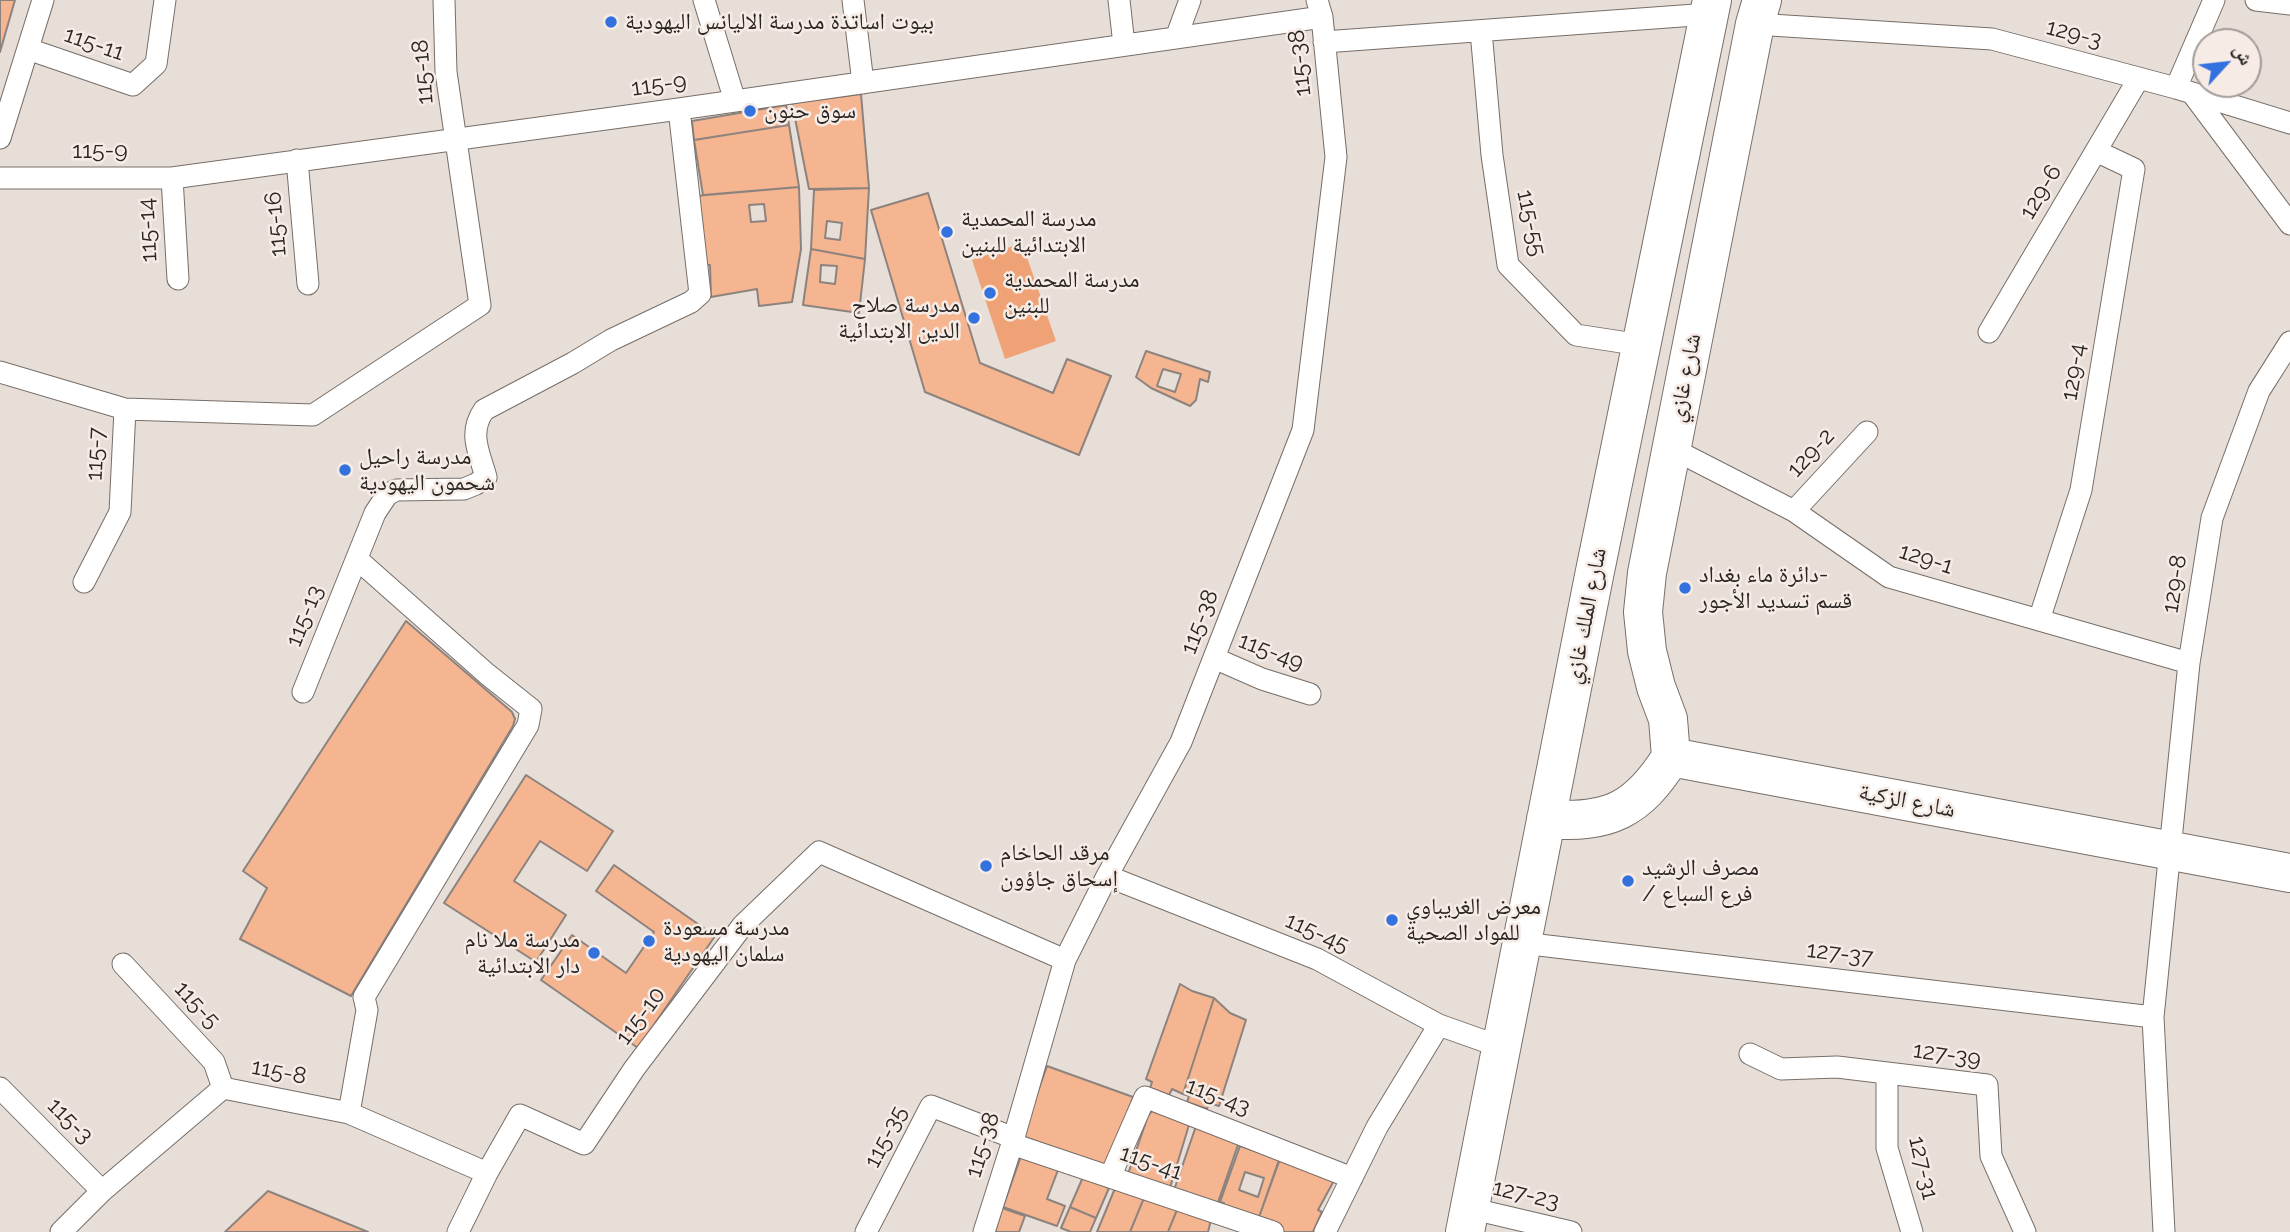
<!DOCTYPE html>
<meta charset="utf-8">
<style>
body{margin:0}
#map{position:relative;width:2290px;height:1232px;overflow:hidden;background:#e8ded8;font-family:Raleway,"Noto Naskh Arabic",sans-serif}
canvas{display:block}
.north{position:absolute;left:2192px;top:28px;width:70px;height:70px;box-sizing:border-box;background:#f6ebe5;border:2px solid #a49c98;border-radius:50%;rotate:63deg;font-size:19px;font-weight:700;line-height:28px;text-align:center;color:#2a2624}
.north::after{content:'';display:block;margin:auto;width:24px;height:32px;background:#3371df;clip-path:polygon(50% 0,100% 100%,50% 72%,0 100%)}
</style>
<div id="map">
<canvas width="2290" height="1232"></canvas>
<div class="north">ش</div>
</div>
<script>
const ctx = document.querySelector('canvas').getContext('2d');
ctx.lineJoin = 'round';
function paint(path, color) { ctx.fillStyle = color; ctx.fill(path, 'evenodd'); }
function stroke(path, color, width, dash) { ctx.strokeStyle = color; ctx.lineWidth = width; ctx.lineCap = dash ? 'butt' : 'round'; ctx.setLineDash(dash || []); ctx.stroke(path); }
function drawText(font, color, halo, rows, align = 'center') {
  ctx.font = font + ' Raleway,"Noto Naskh Arabic",sans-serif'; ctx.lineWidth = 5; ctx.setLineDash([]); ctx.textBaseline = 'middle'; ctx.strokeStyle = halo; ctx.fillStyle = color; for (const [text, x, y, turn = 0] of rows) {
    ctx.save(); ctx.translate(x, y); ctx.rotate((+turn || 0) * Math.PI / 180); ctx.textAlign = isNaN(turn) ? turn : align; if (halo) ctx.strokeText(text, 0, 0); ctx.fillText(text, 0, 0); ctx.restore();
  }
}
paint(new Path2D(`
 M1022,243L1056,341L1005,359L972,260Z`), '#efa275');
const building = new Path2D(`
 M0,0H15L0,52Z
 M861,94L869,188L809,189L792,103Z
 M786,105L789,125L694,140L692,121Z
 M789,125L799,187L703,195L694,140Z
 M799,187L801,249L792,302L759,306L757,289L711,297L710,265H704L695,196ZM764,204L766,221L751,222L749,205Z
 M869,188L865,259L811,249L814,190ZM827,221L842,223L840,240L825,238Z
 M928,193L980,363L1053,393L1067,359L1111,376L1079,455L925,392L871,210Z
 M811,249L865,259L859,313L803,305ZM821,265L837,266L835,284L820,282Z
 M1146,351L1210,372L1208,382L1200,379L1196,400L1190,406L1151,388L1136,377ZM1163,369L1181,374L1175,392L1157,386Z
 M406,621L512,712L515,719L513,726L351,996L240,939L267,888L243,871Z
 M526,775L613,831L587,871L540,841L514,881L566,915L536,962L444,903Z
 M614,865L715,936L638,1048L541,980L572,935L626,973L654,932L596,891Z
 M1180,984L1192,991L1214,998L1183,1094L1172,1089L1169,1095L1150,1088L1152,1082L1146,1079Z
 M1214,998L1230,1013L1246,1020L1219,1106L1209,1103L1207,1109L1187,1102L1189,1096L1183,1094Z
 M1047,1066L1133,1097L1108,1167L1022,1136Z
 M1152,1111L1186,1122L1189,1125L1169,1191L1128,1174L1148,1116Z
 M1196,1126L1239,1142L1215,1211L1172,1196Z
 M1240,1146L1280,1159L1259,1217L1222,1208L1224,1203L1220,1202ZM1245,1172L1264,1178L1258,1197L1239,1190Z
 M1021,1156L1058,1170L1047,1199L1065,1206L1057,1226L1003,1207Z
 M1280,1157L1336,1177L1318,1210L1322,1212L1313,1232H1283L1262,1226L1259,1217Z
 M1083,1177L1109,1188L1096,1218L1070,1207Z
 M1118,1181L1146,1193L1130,1232H1097Z
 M268,1191L368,1232H225Z
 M1146,1193L1179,1205L1168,1232H1130Z
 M1179,1205L1209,1214L1210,1224L1208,1232H1168Z
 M1070,1207L1096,1218L1090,1232H1071L1061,1228Z
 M1002,1208L1025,1216L1019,1232H995Z`);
paint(building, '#f5b590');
stroke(building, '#8d837e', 2);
const lane = new Path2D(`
 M704,0L735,101
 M853,0L863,83
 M1119,0L1124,45
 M2256,0L2290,4
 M1755,24L1992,39L2176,88L2290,123
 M1481,31L1492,155L1508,265L1576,335L1641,345
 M1176,38L1190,0
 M1324,42L1709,14
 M28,49L133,85L156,64L165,0
 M2176,88L2214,0
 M2192,93L2290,224
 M0,138L43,0
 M297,160L308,284
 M0,178H172L679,109L1322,17
 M172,178L178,279
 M1989,332L2139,78
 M0,372L125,409L120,512L84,582
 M125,409L313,415L480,305L446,72L444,0
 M1671,448L1794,511L1889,577L2189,663
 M1794,511L1867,432
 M2039,620L2081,490L2134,169L2096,151
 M1214,658L1262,679L1310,694
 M303,692L375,513L387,495L396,490L464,489L476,484L486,477C479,452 468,433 484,410L573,363L611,340L691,302L700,294L679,109
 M1107,876L1317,959L1439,1025L1501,1047
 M1522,943L2153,1017
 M123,964L214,1062L223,1088
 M1750,1054L1781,1069L1837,1067L1987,1085L1991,1156L2025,1232
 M1887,1073V1148L1912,1232
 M0,1088L102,1191
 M349,1113L367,1010L364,997L528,725L531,709L487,674L357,559
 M1012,1144L1273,1232
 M1110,1177L1145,1097L1352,1178
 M1469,1208L1571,1232
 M61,1232L102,1191L223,1088L349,1113L487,1173
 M458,1232L487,1173L520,1115L584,1144L634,1069L743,925L819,852L1065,960
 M866,1232L931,1106L1014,1138
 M984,1232L1012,1144L1065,960L1107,876L1181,742L1303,430L1336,157L1322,17L1317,0
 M1325,1232L1377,1127L1439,1025
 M2164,1232L2153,1017L2189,663L2212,518L2259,391L2290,342`);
const secondary = new Path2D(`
 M1671,757L1668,719L1656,687L1647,651L1643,612L1647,573L1755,24L1762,0
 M1671,757L2290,873
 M1546,819C1609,824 1638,810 1671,757
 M1465,1232L1594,576L1712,0`);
stroke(lane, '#776e68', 23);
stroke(secondary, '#776e68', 40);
stroke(lane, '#fff', 21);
stroke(secondary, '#fff', 38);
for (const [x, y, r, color] of [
 [611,22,7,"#3371df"],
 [750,111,7,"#3371df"],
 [947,232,7,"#3371df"],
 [990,293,7,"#3371df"],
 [974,318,7,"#3371df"],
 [345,470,7,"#3371df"],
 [1685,588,7,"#3371df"],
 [986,866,7,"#3371df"],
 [1628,881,7,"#3371df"],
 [1392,920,7,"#3371df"],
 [649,941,7,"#3371df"],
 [594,953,7,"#3371df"]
]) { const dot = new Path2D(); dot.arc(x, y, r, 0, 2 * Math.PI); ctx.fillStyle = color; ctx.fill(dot); stroke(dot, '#f6ebe5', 2.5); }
drawText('23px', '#2a2624', '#f6ebe5', [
 ["بيوت اساتذة مدرسة الاليانس اليهودية",625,22],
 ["سوق حنون",764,111],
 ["مدرسة المحمدية",961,219],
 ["الابتدائية للبنين",961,245],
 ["مدرسة المحمدية",1004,280],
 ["للبنين",1004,306],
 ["مدرسة صلاح",960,305,"right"],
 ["الدين الابتدائية",960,331,"right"],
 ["مدرسة راحيل",359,457],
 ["شحمون اليهودية",359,483],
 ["دائرة ماء بغداد-",1699,575],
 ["قسم تسديد الأجور",1699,601],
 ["مرقد الحاخام",1000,853],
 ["إسحاق جاؤون",1000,879],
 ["مصرف الرشيد",1642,868],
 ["/ فرع السباع",1642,894],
 ["معرض الغريباوي",1406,907],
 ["للمواد الصحية",1406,933],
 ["مدرسة مسعودة",663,928],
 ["سلمان اليهودية",663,954],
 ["مدرسة ملا نام",580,940,"right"],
 ["دار الابتدائية",580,966,"right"]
], 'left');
drawText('23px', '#2a2624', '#f6ebe5', [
 ["129-3",2074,34,15],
 ["115-11",94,44,19],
 ["115-38",1300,63,-96],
 ["115-18",423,72,-95],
 ["115-9",659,85,-8],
 ["115-9",100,151],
 ["129-6",2041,192,-59],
 ["115-55",1531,223,78],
 ["115-16",276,224,-95],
 ["115-14",148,230,-93],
 ["129-4",2074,372,-81],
 ["شارع غازي",1685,378,-79],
 ["129-2",1811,453,-47],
 ["115-7",96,454,-87],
 ["129-1",1926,559,18],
 ["129-8",2175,584,-81],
 ["115-13",305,616,-68],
 ["شارع الملك غازي",1586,616,-79],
 ["115-38",1200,622,-69],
 ["115-49",1271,652,21],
 ["شارع الزكية",1907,801,11],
 ["115-45",1317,933,24],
 ["127-37",1840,954,7],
 ["115-5",197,1005,47],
 ["115-10",641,1016,-53],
 ["127-39",1947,1055,8],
 ["115-8",279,1072,11],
 ["115-43",1218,1097,21],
 ["115-3",70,1121,45],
 ["115-35",886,1137,-63],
 ["115-38",983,1145,-73],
 ["115-41",1151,1163,19],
 ["127-31",1923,1168,77],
 ["127-23",1526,1195,13]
]);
</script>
